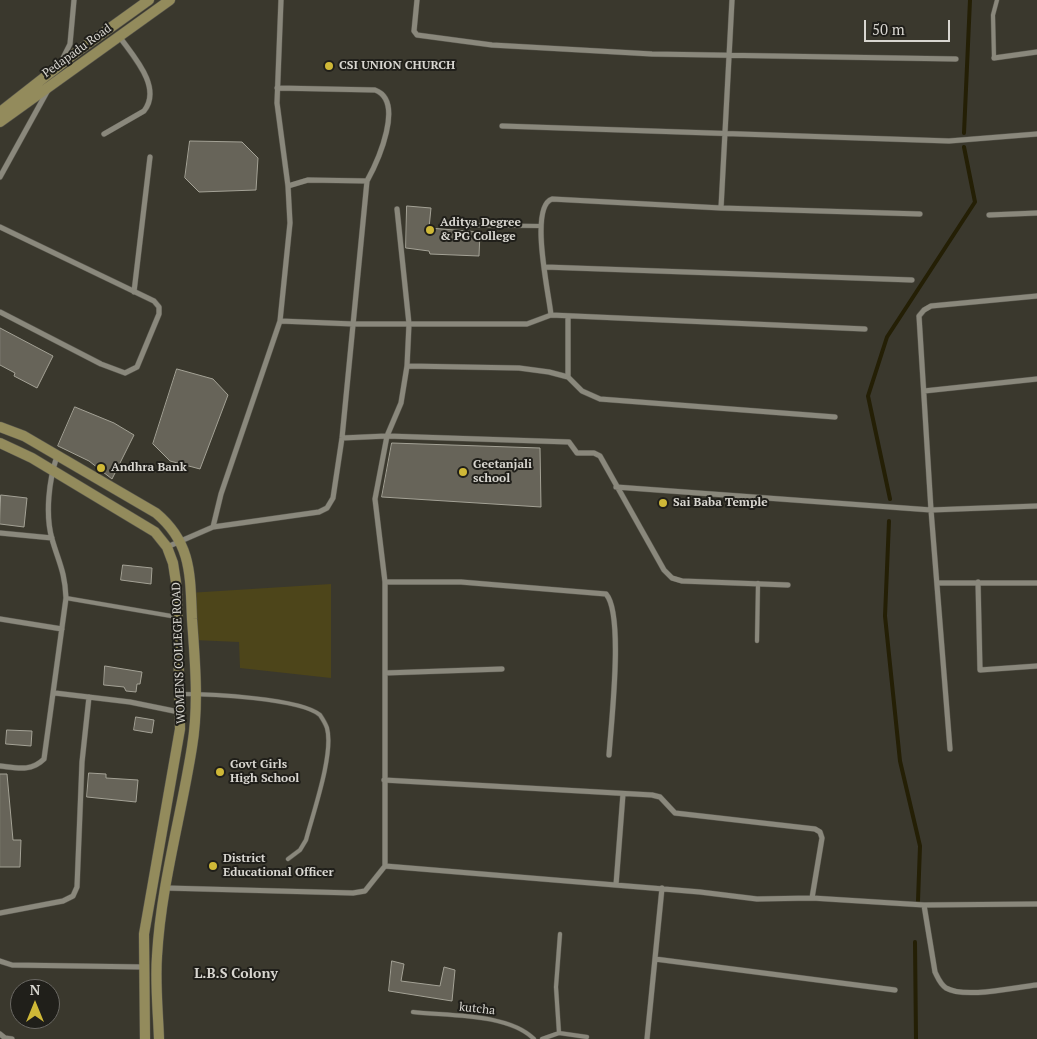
<!DOCTYPE html>
<style>
body{margin:0}
#map{position:relative;width:1037px;height:1039px;overflow:hidden;background:#3a382d;font-family:"PT Serif",serif}
canvas{display:block}
.north{position:absolute;left:10px;top:979px;width:50px;height:50px;box-sizing:border-box;background:#201f1a;border:1px solid #6a6863;border-radius:50%;rotate:0deg;font-size:14px;font-weight:700;line-height:20px;text-align:center;color:#d8d6d0}
.north::after{content:'';display:block;margin:auto;width:18px;height:22px;background:#cfb837;clip-path:polygon(50% 0,100% 100%,50% 72%,0 100%)}
.scale{position:absolute;left:864px;top:20px;width:86px;height:22px;box-sizing:border-box;border:2px solid #d8d6d0;border-top:0;padding-left:6px;font-size:15px;line-height:18px;white-space:nowrap;color:#d8d6d0;-webkit-text-stroke:4px #201f1a;paint-order:stroke}
</style>
<div id="map">
<canvas width="1037" height="1039"></canvas>
<div class="north">N</div>
<div class="scale">50 m</div>
</div>
<script>
const ctx = document.querySelector('canvas').getContext('2d');
ctx.lineJoin = 'round';
function paint(path, color) { ctx.fillStyle = color; ctx.fill(path, 'evenodd'); }
function stroke(path, color, width, dash) { ctx.strokeStyle = color; ctx.lineWidth = width; ctx.lineCap = dash ? 'butt' : 'round'; ctx.setLineDash(dash || []); ctx.stroke(path); }
function drawText(font, color, halo, rows, align = 'center') {
  ctx.font = font + ' "PT Serif",serif'; ctx.lineWidth = 4; ctx.setLineDash([]); ctx.textBaseline = 'middle'; ctx.strokeStyle = halo; ctx.fillStyle = color; for (const [text, x, y, turn = 0] of rows) {
    ctx.save(); ctx.translate(x, y); ctx.rotate((+turn || 0) * Math.PI / 180); ctx.textAlign = isNaN(turn) ? turn : align; if (halo) ctx.strokeText(text, 0, 0); ctx.fillText(text, 0, 0); ctx.restore();
  }
}
paint(new Path2D(`
 M331,584V678L240,668L239,642L194,640L188,593Z`), '#4d451a');
stroke(new Path2D(`
 M964,133L970,0
 M890,499L868,396L887,337L975,202L964,147
 M889,521L885,616L900,761L920,846L918,901
 M915,942L916,1039`), '#241f05', 4);
const building = new Path2D(`
 M190,141L242,142L258,158L256,190L199,192L185,178Z
 M407,206L431,208L429,228L480,232L479,256L430,254L429,251L406,248Z
 M0,328L53,356L37,388L14,376L15,373L0,365Z
 M177,369L213,379L228,395L200,469L170,461L153,444Z
 M75,407L114,423L134,435L112,479L89,461L58,446Z
 M392,443L540,448L541,507L382,497Z
 M1,495L27,498L24,527L0,524Z
 M123,565L152,568L151,584L121,580Z
 M105,666L142,672L140,684H137L136,692L126,691L124,687L104,685Z
 M136,717L154,720L152,733L134,730Z
 M7,730L32,731L31,746L6,744Z
 M89,773L106,774V778L138,780L136,802L87,797Z
 M0,774H7L13,840H21L20,867H0Z
 M392,961L404,964L401,981L440,986L444,967L455,970L452,1001L389,991Z`);
paint(building, '#676459');
stroke(building, '#a4a296', 1);
const lane = new Path2D(`
 M994,58L993,15L997,0
 M446,225L539,226
 M66,598L177,617
 M757,641L758,583
 M181,694C209,694 300,698 320,715C322,718 326,725 327,728C334,754 313,813 306,840L300,850L288,859
 M413,1012C448,1016 508,1013 534,1039
 M559,1033L556,987L560,934
 M542,1039L559,1033L587,1037`);
const street = new Path2D(`
 M281,0L277,103L288,186
 M417,0L414,31L417,35L492,45L652,54L956,59
 M994,58L1037,52
 M62,60L70,44L74,0
 M277,88L375,90C405,101 378,161 367,181
 M502,126L949,141L1037,134
 M104,134L144,111C163,87 132,55 119,36
 M0,177L48,90
 M721,208L732,0
 M989,215L1037,213
 M0,227L154,301L159,307V314L137,367L125,373L101,364L0,312
 M545,267L912,280
 M134,292L150,157
 M551,315L865,329
 M568,316V377
 M280,321L353,324H527L551,315C549,294 529,207 552,199L721,208L920,214
 M407,366L519,368L549,372L568,377L582,391L600,399L835,417
 M924,391L1037,379
 M342,438L387,436L569,442L577,453H594L600,456L664,570L672,578L682,581L788,585
 M616,487L931,510L1037,506
 M0,533L52,538
 M167,547L213,527L221,494L280,321L290,223L288,186L308,180L367,181L342,438L333,498L327,508L319,512L213,527
 M385,582H461L606,594C624,614 611,724 609,755
 M978,582L980,670L1037,666
 M939,583H1037
 M0,619L62,629
 M385,673L502,669
 M55,693L130,702L179,712
 M950,749L931,510L919,316L924,310L931,306L1037,296
 M0,766C17,768 31,772 44,759L66,598C65,572 59,563 52,539C45,514 49,480 57,456
 M384,780L652,795L660,797L675,813L815,829L820,832L822,838L812,898
 M385,866L700,892L757,899L812,898L924,905L1037,904
 M616,885L623,794
 M166,888L353,893L365,891L385,866V582L375,499L387,436L401,403L407,366L409,324L397,209
 M924,905L935,972C938,978 940,984 946,988C965,999 1015,987 1037,985
 M0,913L63,901L73,896L77,887L82,762L89,697
 M655,959L895,990
 M0,961L12,965L143,967
 M0,1034L5,1038L12,1039
 M647,1039L662,888`);
const secondary = new Path2D(`
 M0,112L78,51L149,0
 M0,122L170,0
 M0,427L24,436L156,513C192,543 190,575 192,619C195,661 199,705 192,747C181,817 161,885 157,956C155,983 158,1011 159,1039
 M0,443L32,458L155,532L167,547L173,563L177,589L180,729L144,934L145,1039`);
stroke(lane, '#58564d', 5);
stroke(street, '#58564d', 6);
stroke(secondary, '#58564d', 11);
stroke(lane, '#8a887c', 4);
stroke(street, '#8a887c', 5);
stroke(secondary, '#938b5c', 10);
for (const [x, y, r, color] of [
 [329,66,5,"#cfb837"],
 [430,230,5,"#cfb837"],
 [101,468,5,"#cfb837"],
 [463,472,5,"#cfb837"],
 [663,503,5,"#cfb837"],
 [220,772,5,"#cfb837"],
 [213,866,5,"#cfb837"]
]) { const dot = new Path2D(); dot.arc(x, y, r, 0, 2 * Math.PI); ctx.fillStyle = color; ctx.fill(dot); stroke(dot, '#201f1a', 2); }
drawText('12px', '#d8d6d0', '#201f1a', [
 ["Pedapadu Road",77,51,-36],
 ["WOMENS COLLEGE ROAD",179,653,-92],
 ["kutcha",477,1009,6]
]);
drawText('bold 12px', '#d8d6d0', '#201f1a', [
 ["CSI UNION CHURCH",339,66],
 ["Aditya Degree",440,223],
 ["& PG College",440,237],
 ["Geetanjali",473,465],
 ["school",473,479],
 ["Andhra Bank",111,468],
 ["Sai Baba Temple",673,503],
 ["Govt Girls",230,765],
 ["High School",230,779],
 ["District",223,859],
 ["Educational Officer",223,873]
], 'left');
drawText('bold 14px', '#d8d6d0', '#201f1a', [
 ["L.B.S Colony",236,974]
]);
</script>
